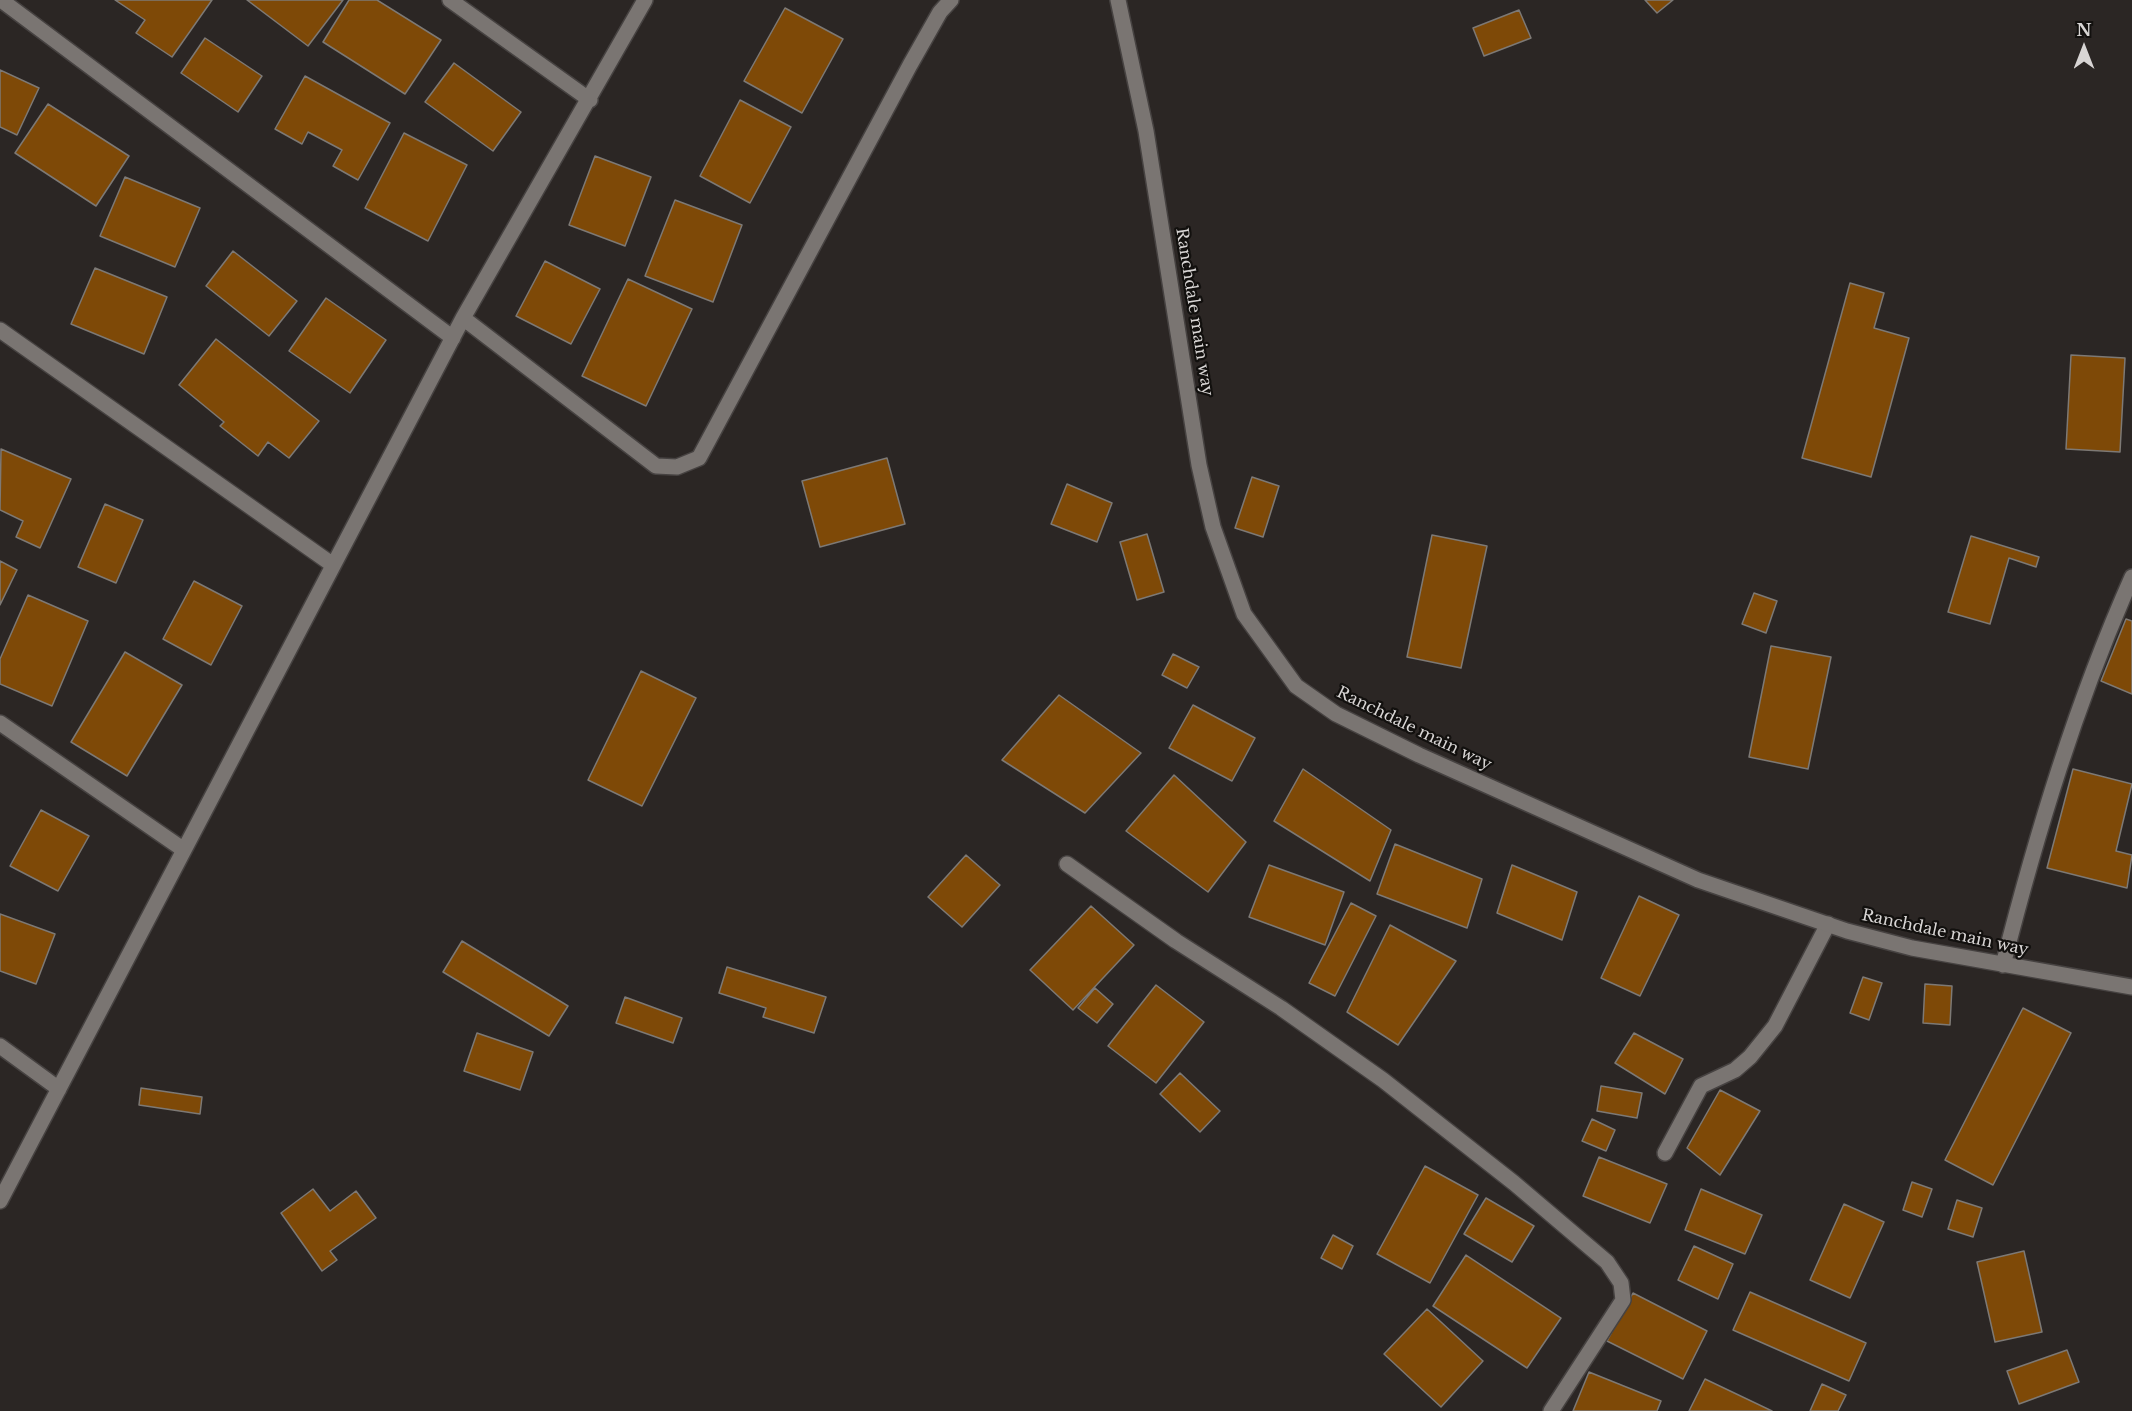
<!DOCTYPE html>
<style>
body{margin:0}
#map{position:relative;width:2132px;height:1411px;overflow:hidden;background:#2b2624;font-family:"Libre Baskerville",serif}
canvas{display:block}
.north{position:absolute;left:2054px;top:18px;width:60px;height:60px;-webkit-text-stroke:4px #12100e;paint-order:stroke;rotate:0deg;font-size:16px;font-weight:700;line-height:24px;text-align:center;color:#d8d5d4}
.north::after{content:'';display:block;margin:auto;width:21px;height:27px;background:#d8d5d4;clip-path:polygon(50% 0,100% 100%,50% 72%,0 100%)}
</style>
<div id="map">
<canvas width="2132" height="1411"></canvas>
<div class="north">N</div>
</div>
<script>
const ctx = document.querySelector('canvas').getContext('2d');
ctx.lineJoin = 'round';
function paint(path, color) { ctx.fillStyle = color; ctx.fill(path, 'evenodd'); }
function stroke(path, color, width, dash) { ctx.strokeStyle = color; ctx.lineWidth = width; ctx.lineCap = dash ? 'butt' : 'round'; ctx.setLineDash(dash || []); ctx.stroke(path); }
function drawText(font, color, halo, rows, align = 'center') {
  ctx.font = font + ' "Libre Baskerville",serif'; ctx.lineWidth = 4.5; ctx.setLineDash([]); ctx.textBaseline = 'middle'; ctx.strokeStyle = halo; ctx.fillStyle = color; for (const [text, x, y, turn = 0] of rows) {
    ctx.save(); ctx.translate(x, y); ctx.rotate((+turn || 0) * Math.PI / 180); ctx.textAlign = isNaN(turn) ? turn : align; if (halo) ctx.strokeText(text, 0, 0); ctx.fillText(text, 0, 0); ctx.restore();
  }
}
const building = new Path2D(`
 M115,0H212L172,57L136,33L145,20Z
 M247,0H343L308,46Z
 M349,0H377L441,40L405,94L323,42Z
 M1645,0H1673L1657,13Z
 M785,8L843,39L802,113L744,81Z
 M1519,10L1531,38L1484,56L1473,28Z
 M205,38L262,76L238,112L181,73Z
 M454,63L521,112L493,151L425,102Z
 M0,70L39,88L17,135L0,127Z
 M305,76L390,123L358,180L333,166L342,150L308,132L302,144L275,129Z
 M740,100L791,127L750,203L700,176Z
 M48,104L129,156L96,206L15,153Z
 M404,133L467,165L428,241L365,208Z
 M595,156L651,177L625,246L569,225Z
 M125,177L200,208L175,267L100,236Z
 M675,200L742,225L713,302L645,276Z
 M233,251L297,301L269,336L206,286Z
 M545,261L600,289L571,344L516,316Z
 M95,268L167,297L144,354L71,324Z
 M628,279L692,309L646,406L582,376Z
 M1850,283L1884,293L1874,328L1909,338L1871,477L1802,458Z
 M326,298L386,340L350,393L289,351Z
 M216,339L319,421L289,458L268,442L258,456L220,426L224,422L179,385Z
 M2071,355L2125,358L2120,452L2066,449Z
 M1,449L71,479L40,548L16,537L23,521L0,510Z
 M887,458L905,524L820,547L802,481Z
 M1252,477L1279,486L1263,537L1235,528Z
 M1067,484L1112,503L1097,542L1051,524Z
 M105,504L143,520L116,583L78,567Z
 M1147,534L1164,592L1137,600L1120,542Z
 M1432,535L1487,546L1461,668L1407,657Z
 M1971,536L2039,557L2036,567L2009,558L1990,624L1948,612Z
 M0,561L17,570L0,605Z
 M194,581L242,606L211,665L163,639Z
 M1754,593L1777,601L1766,633L1742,624Z
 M28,595L88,621L52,706L0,684V659Z
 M2126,619L2132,621V694L2101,681Z
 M1771,646L1831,657L1808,769L1749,757Z
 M125,652L182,685L127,776L71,742Z
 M1173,654L1199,667L1187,688L1162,675Z
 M641,671L696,698L642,806L588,780Z
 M1059,695L1141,753L1085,813L1002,760Z
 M1193,705L1255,738L1232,781L1169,748Z
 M1303,769L1391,830L1370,881L1274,821Z
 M2073,769L2132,784L2116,851L2132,855L2127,888L2047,868Z
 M1174,775L1246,842L1208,892L1126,831Z
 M41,810L89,836L58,891L10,866Z
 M1395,844L1482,879L1467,928L1377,894Z
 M966,855L1000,885L962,927L928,897Z
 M1269,865L1344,892L1325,945L1249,917Z
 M1512,865L1577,892L1562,940L1497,913Z
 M1639,896L1679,915L1640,996L1601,978Z
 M1351,903L1376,916L1335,996L1309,983Z
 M1091,906L1134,945L1073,1010L1030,970Z
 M0,914L55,934L36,984L0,971Z
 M1390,925L1456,961L1398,1045L1347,1012Z
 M462,941L568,1006L549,1036L443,972Z
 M727,967L826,997L814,1033L763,1017L766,1008L719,993Z
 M1863,977L1882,983L1869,1020L1850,1013Z
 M1925,984L1952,986L1950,1025L1923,1023Z
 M1156,985L1204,1022L1156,1083L1108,1046Z
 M1095,988L1113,1004L1097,1023L1078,1008Z
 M625,997L682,1018L673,1043L616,1023Z
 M2023,1008L2071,1033L1993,1185L1945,1160Z
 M477,1033L533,1052L520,1090L464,1071Z
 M1634,1033L1683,1059L1665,1094L1615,1063Z
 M1180,1073L1220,1111L1200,1132L1160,1094Z
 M1601,1086L1642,1093L1637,1118L1597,1111Z
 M141,1088L202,1097L200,1114L139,1105Z
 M1720,1090L1760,1111L1720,1175L1687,1148Z
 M1592,1119L1615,1130L1606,1151L1582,1141Z
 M1599,1157L1667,1184L1650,1223L1583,1196Z
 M1425,1166L1478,1195L1430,1283L1377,1254Z
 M1912,1182L1932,1189L1922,1217L1903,1210Z
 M313,1189L330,1211L356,1191L376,1218L330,1251L337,1260L322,1271L281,1213Z
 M1701,1189L1762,1215L1745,1254L1685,1230Z
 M1486,1198L1534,1226L1512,1262L1464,1234Z
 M1957,1200L1982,1208L1973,1237L1948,1229Z
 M1844,1204L1884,1222L1850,1298L1810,1280Z
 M1333,1235L1353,1246L1342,1269L1321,1258Z
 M1694,1246L1733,1264L1718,1299L1678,1280Z
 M2024,1251L2042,1332L1995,1342L1977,1262Z
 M1466,1255L1561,1318L1527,1368L1433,1306Z
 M1750,1292L1866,1343L1849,1381L1733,1330Z
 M1633,1293L1707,1331L1683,1379L1607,1341Z
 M1427,1309L1483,1361L1441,1407L1384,1354Z
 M2067,1350L2079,1382L2019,1404L2007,1371Z
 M1589,1372L1661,1401L1657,1411H1573Z
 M1705,1379L1772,1411H1689Z
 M1822,1384L1846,1395L1838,1411H1810Z`);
paint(building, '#7e4907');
stroke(building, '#7d7975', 1.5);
const service = new Path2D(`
 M1665,1153L1701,1086L1735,1070L1750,1057L1775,1026L1828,924`);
const minor = new Path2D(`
 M1,0L453,338
 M450,0L590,100
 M1118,0L1146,131L1199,465L1213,527L1244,614L1296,686L1336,714L1419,755L1698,880L1847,931L1912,948L2132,987
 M463,318L656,466L677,467L699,458L910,65L940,12L951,0
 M0,330L333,565
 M0,723L184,850
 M1067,864L1176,941L1281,1008L1383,1080L1514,1183L1607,1262L1621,1283L1623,1300L1551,1411
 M2003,965C2037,832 2076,703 2132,577
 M0,1046L59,1089
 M0,1201L463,318L645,0`);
stroke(service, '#464241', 18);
stroke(minor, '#464241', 18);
stroke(service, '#7a7572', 15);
stroke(minor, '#7a7572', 15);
drawText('16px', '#d8d5d4', '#12100e', [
 ["Ranchdale main way",1194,312,81],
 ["Ranchdale main way",1414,729,26],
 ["Ranchdale main way",1945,933,12]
]);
</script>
